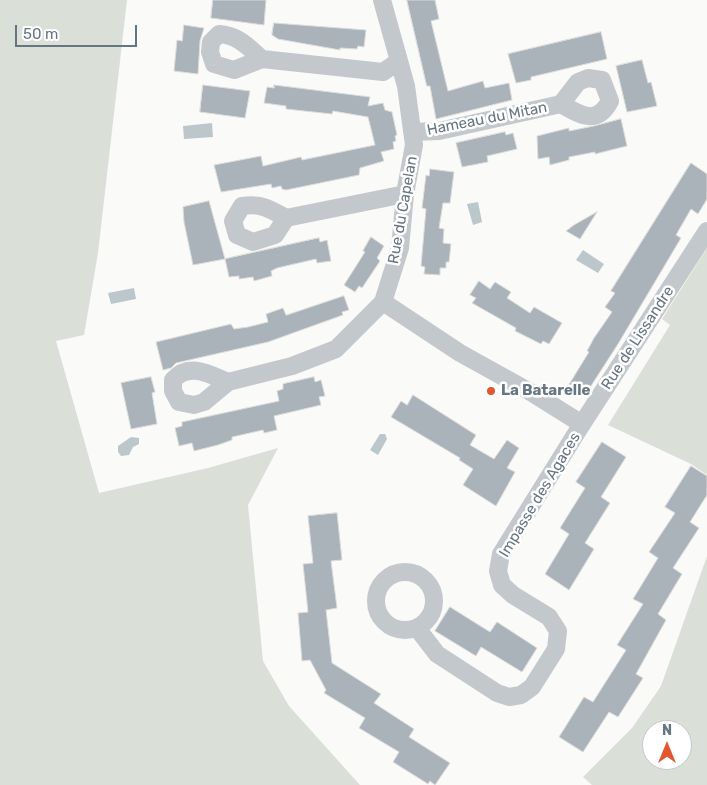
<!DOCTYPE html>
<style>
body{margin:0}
#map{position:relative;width:707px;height:785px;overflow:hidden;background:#fafaf8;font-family:Rubik,sans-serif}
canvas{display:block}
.north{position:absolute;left:642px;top:720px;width:50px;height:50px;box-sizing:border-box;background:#fff;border:1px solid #c1c8cd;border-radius:50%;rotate:0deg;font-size:14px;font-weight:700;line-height:20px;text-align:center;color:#657683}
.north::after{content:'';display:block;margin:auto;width:18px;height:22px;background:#e4572e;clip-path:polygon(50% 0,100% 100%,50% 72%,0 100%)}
.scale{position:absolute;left:15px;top:25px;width:122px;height:22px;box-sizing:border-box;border:2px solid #657683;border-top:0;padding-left:6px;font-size:15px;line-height:18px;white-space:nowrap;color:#657683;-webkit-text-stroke:4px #fff;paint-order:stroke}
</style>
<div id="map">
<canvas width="707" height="785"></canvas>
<div class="north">N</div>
<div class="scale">50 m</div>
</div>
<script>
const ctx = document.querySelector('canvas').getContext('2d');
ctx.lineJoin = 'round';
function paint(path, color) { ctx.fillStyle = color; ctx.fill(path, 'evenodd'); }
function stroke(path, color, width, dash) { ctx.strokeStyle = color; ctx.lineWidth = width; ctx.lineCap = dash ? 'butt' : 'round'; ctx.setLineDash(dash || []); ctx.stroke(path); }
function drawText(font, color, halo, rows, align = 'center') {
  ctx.font = font + ' Rubik,sans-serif'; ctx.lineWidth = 5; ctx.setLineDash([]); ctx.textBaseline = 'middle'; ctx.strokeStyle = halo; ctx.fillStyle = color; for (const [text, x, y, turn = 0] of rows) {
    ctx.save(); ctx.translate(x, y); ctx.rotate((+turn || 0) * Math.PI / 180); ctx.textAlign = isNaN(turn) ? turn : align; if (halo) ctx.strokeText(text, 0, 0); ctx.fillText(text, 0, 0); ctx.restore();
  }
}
paint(new Path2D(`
 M0,0H127L98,253L84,335L56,341L99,493L208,468L278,448L248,505L263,661L289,706L360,785H0Z
 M707,248V475L691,464L608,425L670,325L662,319Z
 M707,556V785H592L583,777L632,728L661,686ZM652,730H682V760H652Z`), '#dadfd7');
paint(new Path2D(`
 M212,123L213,137L184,139L183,126Z
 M478,202L482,222L473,225L467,204Z
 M583,250L604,264L598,273L576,260Z
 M134,288L136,299L111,304L108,293Z
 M380,434H385L387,439L378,455L370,450Z
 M131,437L139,438V444L133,447L129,455L121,456L118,452V446Z`), '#bbc7cb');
const building = new Path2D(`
 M213,0H266L264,25L211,18Z
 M407,0H435L439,19L431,21L448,91L483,81L485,88L509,83L512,100L436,119L430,86H427Z
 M274,23L366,30L364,47L358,46L357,49L340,48V50L278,39L272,35Z
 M184,25L204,28L200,41L198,74L174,71L177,40L182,41Z
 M601,32L607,59L531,77V80L516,83L508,54Z
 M642,60L648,83L651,82L657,106L627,112L616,66Z
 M203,85L250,91L245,118L200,112Z
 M274,85L370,97L368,106L383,103L385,110L392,112L397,135L395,136L396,141L393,142L394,149L381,152L384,161L360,168L359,175L286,190L282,189L281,186L272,188L271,184L221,192L214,165L261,156L263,166L301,157L302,160L375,145L368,117L333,111L332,114L286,109V106L264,103L267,87L274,88Z
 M621,119L627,146L595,154V152L569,157V160L550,165L549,157L538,159L537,136L569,128V131L594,126Z
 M505,132L506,135L513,133L517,149L487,156L488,162L462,167L456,143Z
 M691,163L707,174V199L698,214L691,209L676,235L681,238L618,344L589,389L584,387L580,393L568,386L589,352L587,351L594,338L612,312L605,307L615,293L611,291Z
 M430,169L454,172L450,203H443L439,228L444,229L443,243L451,244L449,262H446V268H440V275L424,274L425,267L421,266L426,209L422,208L426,175L429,176Z
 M209,201L225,259L193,265L184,222L183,207Z
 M597,212L580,239L566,231L574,225Z
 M371,237L384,246L377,258L380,261L362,288L359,286L355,292L344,285L365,252L363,251Z
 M319,238L320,242L327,240L331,261L317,263L316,259L277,268L271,271L272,276L254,281L253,277L239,279V276L229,277L225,259Z
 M479,281L490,289L495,282L511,292L507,298L530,313L534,307L562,323L549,344L543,341L541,344L515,331L516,328L472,303L476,298L470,295Z
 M344,296L349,310L342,312L343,315L268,342L176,363L171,368L163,370L156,342L231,324L234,329L248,327L268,322L266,314L283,308L286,315Z
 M151,377L155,392L152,393L157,424L131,429L121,383Z
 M314,377L315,382L321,380L325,396L319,397L321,405L274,416L277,430L264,433L263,430L232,437V440L218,445L194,451L192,443L179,446L175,428L182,426V422L279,401L277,391L283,389V384Z
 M413,395L476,435L470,445L494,459L507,440L519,448L507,468L515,472L496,506L463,485L473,469L459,460L460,458L391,417L401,401L407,405Z
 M602,442L626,457L601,497L610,503L585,543L594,549L569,590L545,574L569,534L560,528L585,488L576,482Z
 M691,466L707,476V495L690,522L699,528L673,568L682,574L658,614L666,620L636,674L643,678L618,717L609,712L583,752L559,737L584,697L593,702L626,650L617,645L643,604L633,599L658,558L649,552L675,513L665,507Z
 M337,513L342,560L331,561L337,608L326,610L332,663L381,694L374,703L414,729L409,737L450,763L435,785L430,781L428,784L393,762L399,752L359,728L365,718L324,693L326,690L310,660L302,661L298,613L308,612L303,564L313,563L308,516Z
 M450,607L490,632L497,622L537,648L522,672L481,647L476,656L435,631Z`);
paint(building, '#aab3b9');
stroke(building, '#dcdcda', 1);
stroke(new Path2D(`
 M262,59C248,47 238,35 219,34L211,42L210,52L214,64L234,70L262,59L383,72L399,61
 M412,132L439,131L561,104L578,82L588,78L602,80L610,101C597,126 580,115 561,104
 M286,218C270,209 261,203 242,206L233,221L237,235L253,242L275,235L286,218L405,194
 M383,302L460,353L534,394L582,424L707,231
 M228,382C209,374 189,362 173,380V391L179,402L194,405L204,402L228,382L292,366L336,349L383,302L400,248L405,194L414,145L406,86L382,0
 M376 601a29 29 0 1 1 58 0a29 29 0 1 1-58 0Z
 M417,628L437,654L497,693L509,697L521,695L532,687L556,649L558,631L549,617L513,595L502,585L498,571L501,554L582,424`), '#c3c8cc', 18);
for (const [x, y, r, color] of [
 [491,391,5,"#e4572e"]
]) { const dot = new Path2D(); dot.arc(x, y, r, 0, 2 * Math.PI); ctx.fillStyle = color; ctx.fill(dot); stroke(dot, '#fff', 2); }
drawText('15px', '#657683', '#fff', [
 ["Hameau du Mitan",487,119,-11],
 ["Rue du Capelan",403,210,-80],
 ["Rue de Lissandre",638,338,-57],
 ["Impasse des Agaces",540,495,-59]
]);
drawText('bold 15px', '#657683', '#fff', [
 ["La Batarelle",501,391]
], 'left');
</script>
